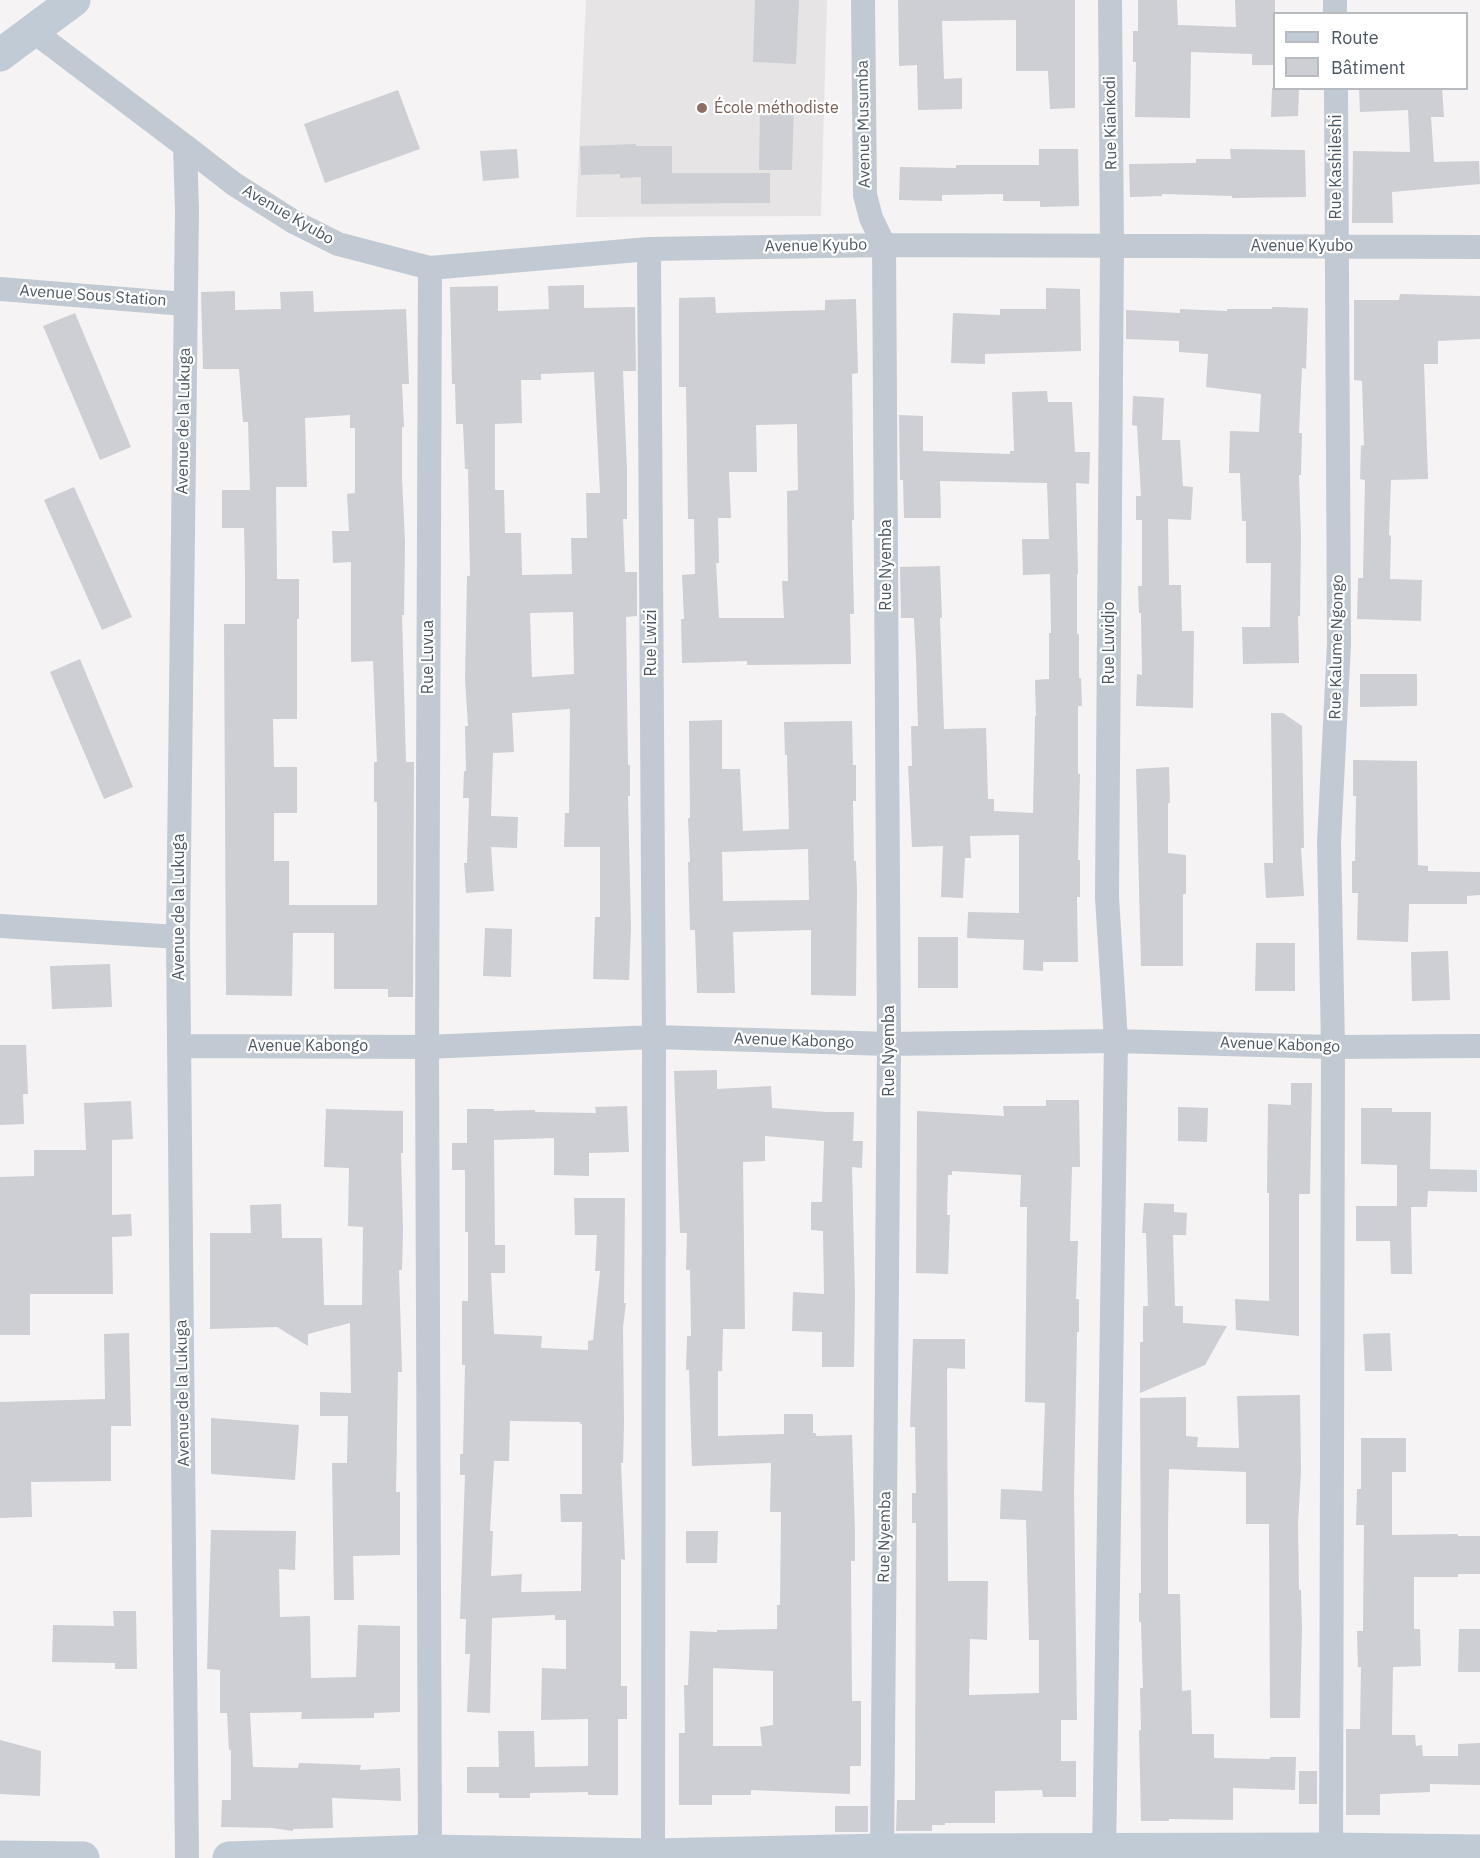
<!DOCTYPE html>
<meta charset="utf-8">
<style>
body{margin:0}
#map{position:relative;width:1480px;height:1858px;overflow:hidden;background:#f5f3f3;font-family:"IBM Plex Sans",sans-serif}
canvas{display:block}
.legend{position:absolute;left:1273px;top:12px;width:195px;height:78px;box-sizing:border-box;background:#fff;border:2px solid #b7bbc0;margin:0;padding:8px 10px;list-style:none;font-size:18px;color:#4a5661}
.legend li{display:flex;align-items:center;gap:12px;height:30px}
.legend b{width:30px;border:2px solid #b7bbc0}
</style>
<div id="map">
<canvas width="1480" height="1858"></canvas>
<ul class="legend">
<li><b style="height:8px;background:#c1cbd6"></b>Route</li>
<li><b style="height:16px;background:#cdcfd5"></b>Bâtiment</li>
</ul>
</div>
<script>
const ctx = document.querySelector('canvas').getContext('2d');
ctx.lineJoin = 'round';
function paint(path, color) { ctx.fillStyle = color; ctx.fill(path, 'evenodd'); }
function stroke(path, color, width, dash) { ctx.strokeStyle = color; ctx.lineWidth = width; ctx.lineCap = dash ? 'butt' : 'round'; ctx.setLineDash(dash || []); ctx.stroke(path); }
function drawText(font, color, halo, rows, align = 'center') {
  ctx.font = font + ' "IBM Plex Sans",sans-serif'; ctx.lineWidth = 4.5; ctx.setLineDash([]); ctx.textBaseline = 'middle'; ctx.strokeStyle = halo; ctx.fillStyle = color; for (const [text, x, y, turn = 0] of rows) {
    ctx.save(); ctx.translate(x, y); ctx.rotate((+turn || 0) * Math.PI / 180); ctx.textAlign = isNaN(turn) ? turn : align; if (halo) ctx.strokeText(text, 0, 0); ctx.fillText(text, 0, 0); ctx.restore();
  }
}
paint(new Path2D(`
 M586,0H827L821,216L576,217Z`), '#e6e4e5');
paint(new Path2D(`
 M755,0H799L796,64L753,62Z
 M898,0H1075V108L1050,109L1048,71H1016V20L942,21L944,79L962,78V109L918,110L917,65L899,66Z
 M1138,0H1177L1178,25L1236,27L1235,0H1275V65H1252V54L1191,52L1190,118L1135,117L1136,62H1133V31H1138Z
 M1272,88H1299L1298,116L1271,117Z
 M1359,88H1442L1444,117H1431L1434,162L1479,161L1480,184L1392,192L1393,223H1352L1353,151L1410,152L1408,110L1360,112Z
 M398,90L420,149L325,183L304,124Z
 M760,106H794L792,170H759Z
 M636,144V146H672V173H770V203L641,204V177L620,178V174L581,175L580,146Z
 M517,149L519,178L483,181L480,151Z
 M1039,149H1078L1079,206L1040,207V201H1003V194L942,195V201L899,200L900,167L956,168V165H1039Z
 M1230,149L1305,150L1306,197L1232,198V196L1162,194V196L1130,197L1129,164L1196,163V159H1231Z
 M584,285V308L635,307L636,371H623L627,471V519H623L625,572H637V616L626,617L628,765H630V796H628L631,927L629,980L593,979L595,917H600V847H564L565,813H569L570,709L512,713L514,752L493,753L491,816L518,817L517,848L491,847L494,891L466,893L464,863H467L469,798H463L464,771H466L465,726H468L465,679L467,576H470L468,469H465L463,424H456L455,384H452L450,287L498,286V311L549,309L548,286ZM594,372L600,493H586L587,538H571L572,574L522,575L521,533H505L504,490H495V424L522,423L521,380H541V374ZM573,612L574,674L532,677L530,613Z
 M1046,288L1080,289L1081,351L985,354V364L951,363L953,313L1000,315V309H1046Z
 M235,291V310L281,309L280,292L313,291L314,312L406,309L409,384H402L404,427H402V477L405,542L404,615H402L406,762H414L413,997H388V989H334V933H293L292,996L226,995L224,624H245V572L244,528H222V490H250L248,422H243L239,369H203L201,292ZM350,415V428H355V493L347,494L349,531H332L333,563L351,562V662L373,661L377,762H374V802H377V905H289V861H274V813H297V767H274L273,719H297V619H299V579H277L276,487H307L305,418Z
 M1400,294L1480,296V339L1438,341V364H1424L1428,479L1391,480L1389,535L1391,536L1390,579L1422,580L1421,621L1357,619L1358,578H1363L1365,480L1360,479L1361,445L1364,446L1362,381L1354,380V300H1399Z
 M715,297L716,313L825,310V300L856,299L858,373L852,374L854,520H852L854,614H850L851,664L747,665V661L682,663L681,619H684L682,575L695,574L694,519H688L686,387H679V298ZM797,424L798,490L787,491L788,581H782L784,618H719L716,563H719L718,518H731L729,472H757L756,425Z
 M1272,307L1308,308L1306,369L1302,368L1299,433H1302L1301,475H1299L1301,537L1300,616H1298L1299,663L1243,664L1242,627H1270L1271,563H1246V521H1242L1240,473H1229L1230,431L1259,432L1261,394L1206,387L1208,354L1179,352V341L1126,339V310L1180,313V309L1227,311V309H1272Z
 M75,313L131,447L100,460L43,326Z
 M1047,391L1048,402H1072L1075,452H1090L1089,484L1076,483L1078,574H1077V634H1079V678H1081L1082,706H1078V774H1080L1078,860H1080V897H1077L1078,962H1043V971L1023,970L1024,940L967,938L968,912L1019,913V835L970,836L971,858H965L963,898L941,897L943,846L912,847L908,766H912L911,726H918L916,659L914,618H901L900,567L940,566L942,618H940L944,729L986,728L988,799H994V811L1033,813L1035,716H1036L1035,680L1049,679V633H1051L1050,574L1023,575L1022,539H1049L1047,483L940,481L941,518H904L903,480H900L899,415L923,416V451L1010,454V451H1014L1012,392Z
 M1133,396L1164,398L1162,440H1180L1183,486L1193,487L1191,520L1168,519L1169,585H1181L1182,631H1194L1193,708L1136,706L1137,674L1142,675L1141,613H1139L1138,586H1142V520H1136V496H1141L1137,426L1132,425Z
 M74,487L132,617L102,630L44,500Z
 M80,659L133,787L104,799L50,672Z
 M1360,674H1417V706L1360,707Z
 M1271,713H1283L1302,726L1304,848H1301L1304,896L1266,898L1264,863H1273Z
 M722,720V769H740L743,831L789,829L787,755H785L784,722L852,721L853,765H856V801H853L854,861H856L857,889L856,996L811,995V930L733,932L735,993H697L695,930H690L688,862H690L688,818H690L689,721ZM808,849L809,900L723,901L722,852Z
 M1353,760L1417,761L1418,865L1428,866V871L1480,872V895L1467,896V904H1409L1408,942L1357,940L1358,893H1352V861H1355L1356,796H1353Z
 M1169,767L1170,803H1168V853L1186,855V894H1183V966H1141L1136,769Z
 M485,928L512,929L511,977L483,976Z
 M918,937H958V988H918Z
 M1256,943H1295V991H1255Z
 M1448,951L1450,1000L1412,1001L1411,952Z
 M110,964L112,1007L52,1009L50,966Z
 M0,1045H26L28,1094H23L24,1124L0,1125Z
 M717,1070V1089L771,1086L772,1108L826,1112H854L853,1141H863L862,1168L852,1167L855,1295L854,1367H822V1332L792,1331L793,1292L824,1294L823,1231L811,1230V1202H822L824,1141L765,1136V1161L743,1162L745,1329H723L722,1371H718V1436L784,1434V1414H813V1433H816V1436L852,1435L855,1532V1561H851L852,1701H861V1766H850V1794L751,1790V1795H712V1805H679V1733H685L684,1685H688L690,1631L717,1632V1630L777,1629V1605H780L781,1512H770L771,1463L692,1466L689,1370H686L687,1336H691L690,1270H686L687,1233H680L674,1071ZM713,1668L773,1671V1725L760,1727L762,1746H713Z
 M1291,1083H1312L1310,1194H1299V1336L1236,1330L1235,1299L1269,1301V1193H1267L1268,1104L1291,1105Z
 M1046,1100H1079L1080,1167H1072L1070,1241H1078L1076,1299H1079V1332H1077L1074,1492L1077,1720H1061V1761H1076V1797H1043L1042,1790L995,1791V1823H945V1825H932V1831H896L897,1800H915L916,1523H912V1493H916L915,1427H910L913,1339H965V1369L948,1368L947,1370L948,1581H988L987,1640L970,1639L969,1695L1039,1693V1640H1029L1026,1520L1000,1519L1001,1489L1042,1491L1045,1403L1025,1402L1027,1207H1020L1021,1175L952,1171V1175H948L947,1215H950L948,1274L916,1273L917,1111L1004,1116L1003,1106H1046Z
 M131,1101L133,1139L112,1140V1215L131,1214L132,1236L112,1237L113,1294H30V1335H0V1177L34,1176V1150H86L84,1103Z
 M627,1106L629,1152L589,1153V1176L554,1175V1138L494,1140L495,1245H505V1273H491L494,1334L542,1336L541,1348L588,1350V1341L593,1340L600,1271H595L597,1235H575L574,1198H625L624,1303H626L623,1327L624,1423L623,1463H621L625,1560L621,1559V1686H627V1719H618V1795H588V1792L530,1793V1798H499V1793H467V1767H499L498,1731H534L535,1767L588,1766V1719L541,1720L542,1668L566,1669V1620H555V1615L492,1618L490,1713L467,1712L470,1654H465L466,1619H460L465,1475H460V1454H463L465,1365H462V1301H468V1232H465V1170H452V1143H467V1109H494V1111L535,1110V1112L596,1113L595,1107ZM510,1421L580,1422V1424H582V1494H560L561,1522H582L581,1591L521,1592L522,1574L491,1576L493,1531H490L494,1461H509Z
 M1178,1107L1208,1108L1207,1142L1178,1141Z
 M1361,1108H1392V1112H1431L1430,1169L1477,1170V1192L1428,1191L1427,1207H1411L1412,1274H1391L1390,1241H1356V1206H1397V1165L1361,1164Z
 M326,1109L403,1111V1153H401L403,1231L402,1270H399L402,1372H398L396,1492H400V1555L353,1556L354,1600H334L332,1463H347L348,1416H320V1392L351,1393L350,1323L308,1334V1346L277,1327L210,1329V1233H251L250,1205L281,1204L282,1238H322L324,1305H362L363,1227L348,1226L349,1168L324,1167Z
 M1144,1203L1174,1204V1212L1187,1213L1186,1235H1173L1175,1306H1183V1323L1227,1326L1205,1365L1140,1393V1342H1143V1306H1148L1146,1233H1142Z
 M129,1333L131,1426H111V1481L31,1482L32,1517L0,1518V1402L105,1399L104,1334Z
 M1390,1333L1392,1371H1365L1363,1334Z
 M1300,1395L1301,1471L1298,1524L1299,1590H1301L1302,1629L1300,1718H1270L1269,1524H1246V1472L1169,1469L1168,1527V1594H1180L1182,1691L1191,1690L1192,1734H1214V1758L1270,1759V1757H1296L1295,1790L1233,1788V1820L1169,1819V1821H1141L1139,1730H1141L1140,1688H1143L1141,1622H1139V1593H1141L1140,1398L1186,1397V1436L1198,1437L1197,1447L1239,1448L1237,1396Z
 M211,1418L299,1425L295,1480L211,1474Z
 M1361,1438H1406V1472H1392V1535L1457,1534L1458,1536H1480V1574H1458V1577H1414V1629H1420L1421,1666L1393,1667L1392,1729V1735H1415L1416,1746L1422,1745L1423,1756H1458V1744L1480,1743V1785L1430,1784V1792L1380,1794V1815H1346V1729H1360L1361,1667H1358L1357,1631H1363L1364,1525H1356L1357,1489H1361Z
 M211,1530L296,1531L295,1570L279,1569L280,1617L310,1616L311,1678L356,1677L358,1625L400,1626V1712L374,1713V1718L301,1719L302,1712L250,1713L253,1767L298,1768L299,1763L361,1765L360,1770L400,1768L401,1801L332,1798L333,1828L293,1829V1831L272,1828L221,1827L222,1800H231V1750H229L227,1713H220V1670L207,1669Z
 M686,1531H718L717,1563H686Z
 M113,1611H136L137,1669H115V1663L52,1662L53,1625L114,1626Z
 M1459,1629H1480V1672H1458Z
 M0,1740L41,1751L40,1796L0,1794Z
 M1299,1771H1317V1804H1299Z
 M835,1806H868V1832H835Z`), '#cdcfd5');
stroke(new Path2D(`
 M863,0L865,195L871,218L884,245L889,1044L882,1858
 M1335,0V14
 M33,31L185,146L187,209L178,937L187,1858
 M185,146L234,184L294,222L338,244L430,268L649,249L884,245L1480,247
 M649,249L654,1037L653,1858
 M0,289L185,304
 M0,926L178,937
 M179,1046L427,1047L654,1037L889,1044L1116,1041L1333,1047L1480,1046
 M430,1858L427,1047L430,268
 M1104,1858L1116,1041L1107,897L1112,246L1110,0
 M1331,1858L1333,1047L1329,842L1339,644L1336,88`), '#c1cad2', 24);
stroke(new Path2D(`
 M0,55L74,0
 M0,1857L83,1858
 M229,1858L430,1851L653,1855L882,1850L1331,1849L1480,1851`), '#c1cbd6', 33);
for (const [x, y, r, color] of [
 [702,108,6,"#8d6e63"]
]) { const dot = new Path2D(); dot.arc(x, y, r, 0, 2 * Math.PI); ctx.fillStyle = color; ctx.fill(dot); stroke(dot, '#fff', 2); }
drawText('16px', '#785e54', '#fff', [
 ["École méthodiste",714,108]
], 'left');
drawText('16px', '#4a5661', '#fff', [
 ["Rue Kiankodi",1111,123,-91],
 ["Avenue Musumba",864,124,-91],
 ["Rue Kashileshi",1336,167,-90],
 ["Avenue Kyubo",288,215,30],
 ["Avenue Kyubo",816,246,-1],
 ["Avenue Kyubo",1302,246],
 ["Avenue Sous Station",93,296,4],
 ["Avenue de la Lukuga",184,421,-89],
 ["Rue Nyemba",886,565,-90],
 ["Rue Lwizi",651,643,-90],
 ["Rue Luvidjo",1109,643,-90],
 ["Rue Kalume Ngongo",1337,647,-89],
 ["Rue Luvua",428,657,-90],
 ["Avenue de la Lukuga",179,907,-90],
 ["Avenue Kabongo",794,1041,2],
 ["Avenue Kabongo",1280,1045,2],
 ["Avenue Kabongo",308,1046],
 ["Rue Nyemba",889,1051,-90],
 ["Avenue de la Lukuga",183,1393,-91],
 ["Rue Nyemba",885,1537,-89]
]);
</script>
